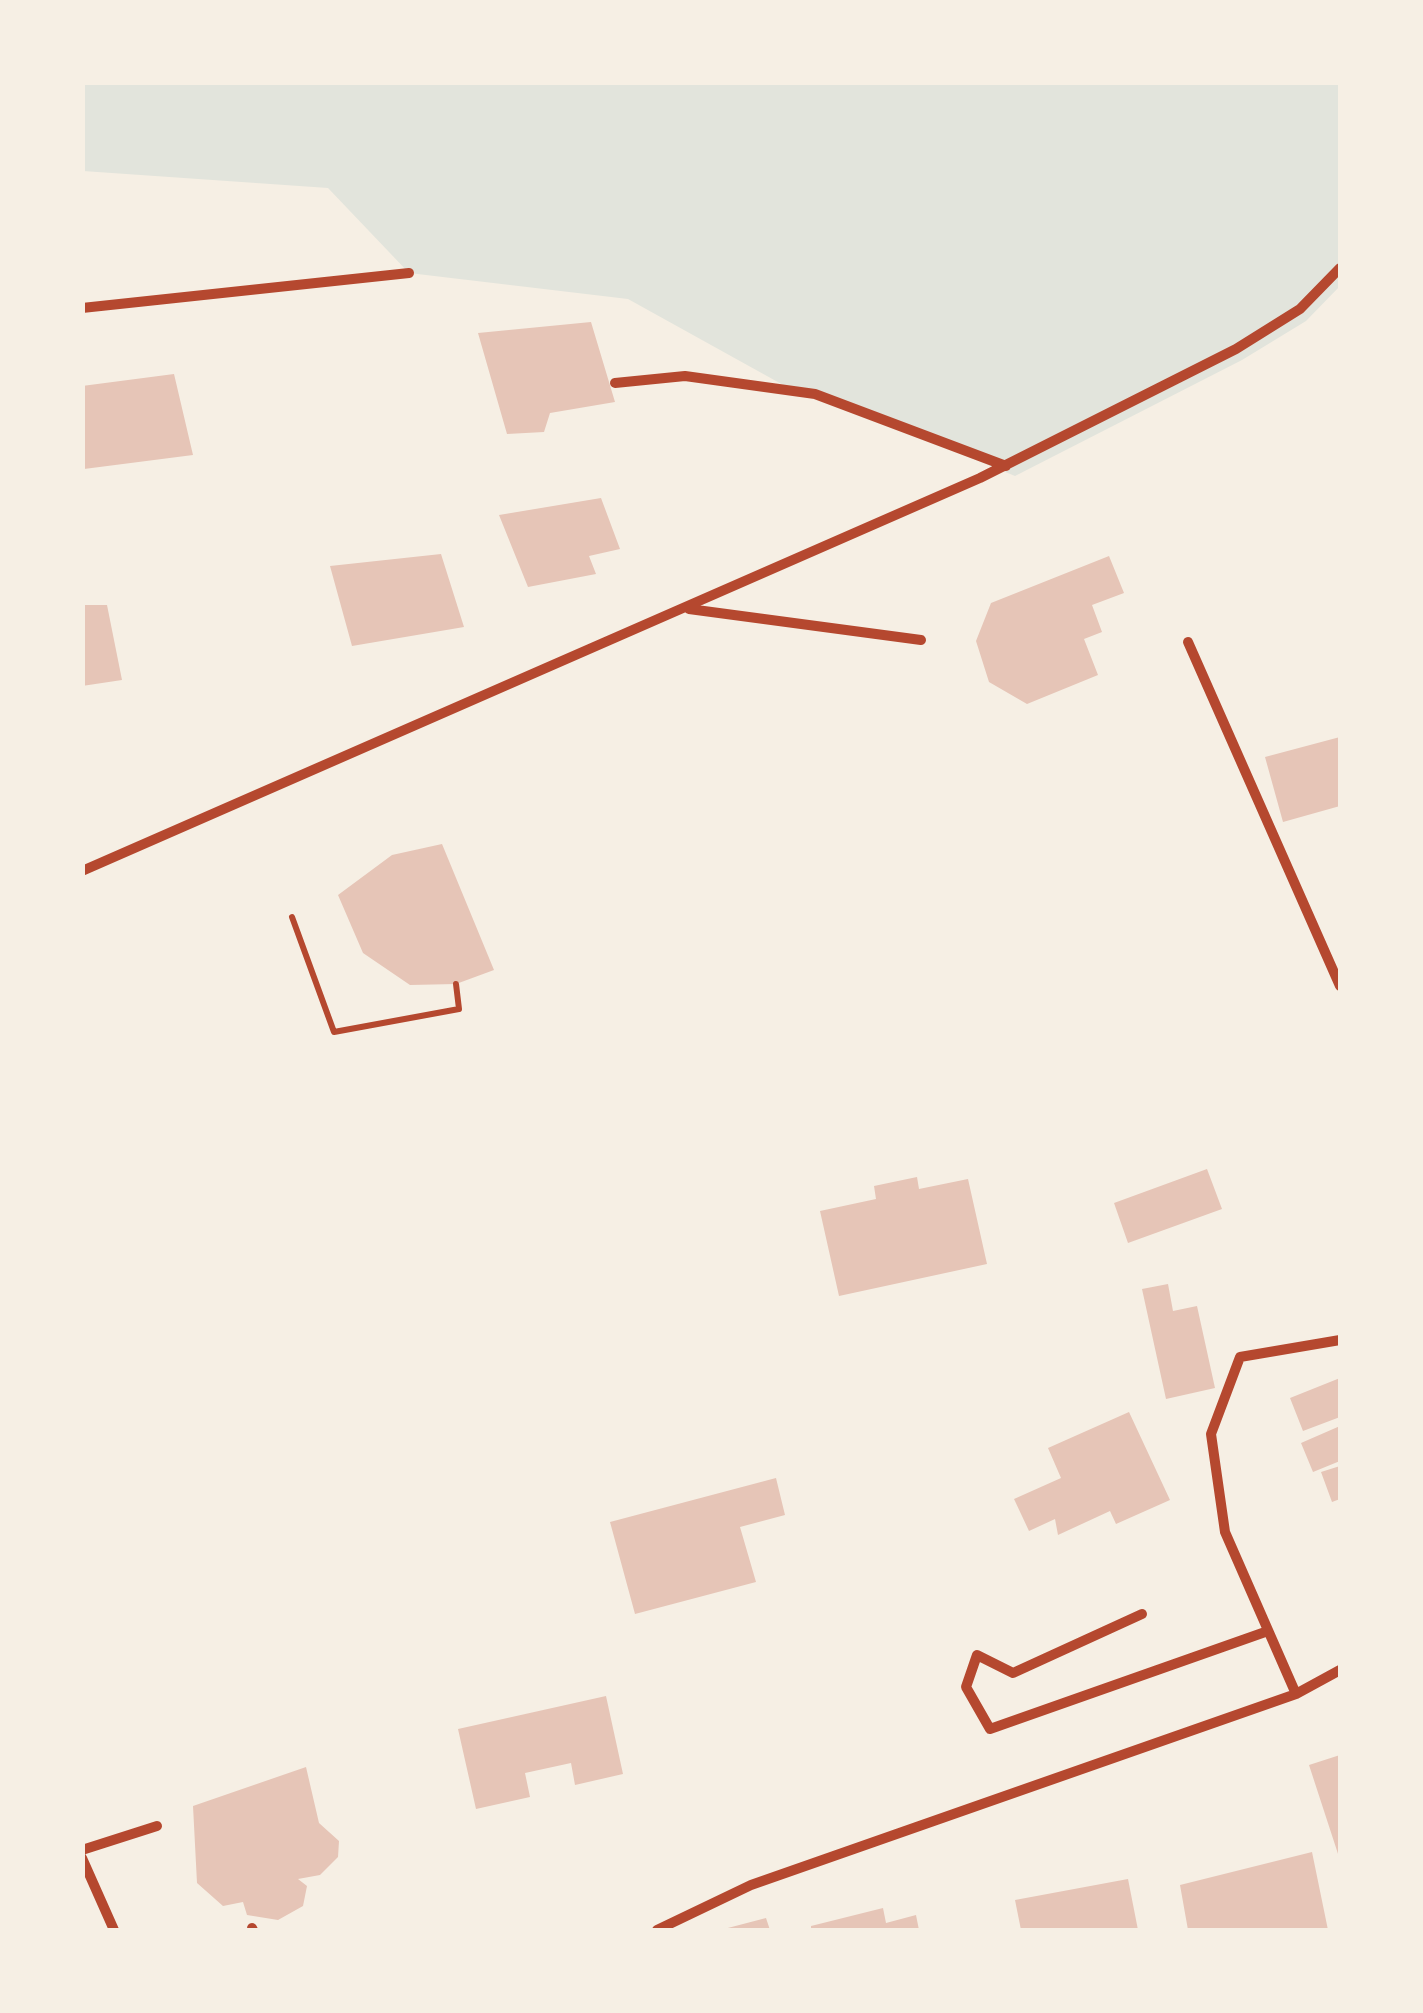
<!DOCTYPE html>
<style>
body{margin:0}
#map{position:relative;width:1423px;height:2013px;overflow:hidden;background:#f6efe4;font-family:Lora,serif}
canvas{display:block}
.frame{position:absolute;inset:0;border:85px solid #f6efe4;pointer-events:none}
</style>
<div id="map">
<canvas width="1423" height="2013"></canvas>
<div class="frame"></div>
</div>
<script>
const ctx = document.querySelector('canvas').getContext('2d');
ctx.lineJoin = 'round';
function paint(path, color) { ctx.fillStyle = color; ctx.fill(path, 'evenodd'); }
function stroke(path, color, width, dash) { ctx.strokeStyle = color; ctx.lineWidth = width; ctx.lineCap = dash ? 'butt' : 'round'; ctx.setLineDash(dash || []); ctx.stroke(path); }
paint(new Path2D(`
 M82,83H1340V286L1306,321L1242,360L1015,476L815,394L794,391L628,299L409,273L328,188L83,171Z`), '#e2e4dc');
paint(new Path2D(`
 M591,322L615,402L550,413L544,432L507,434L478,333Z
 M174,374L193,455L84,469L82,386Z
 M601,498L620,549L589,556L596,574L528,587L499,515Z
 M441,554L464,627L352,646L330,566Z
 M1109,556L1124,593L1092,605L1102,632L1084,639L1098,675L1027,704L989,682L976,641L991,603Z
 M82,605H107L122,680L82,686Z
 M1340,737V806L1283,822L1265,757Z
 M442,844L494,970L456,984L410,985L363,953L338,895L392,855Z
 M1207,1169L1222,1209L1128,1243L1114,1203Z
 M917,1177L919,1189L968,1179L987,1264L839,1296L820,1211L876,1199L874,1186Z
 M1168,1284L1173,1311L1197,1306L1215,1388L1166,1399L1142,1289Z
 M1340,1378V1417L1303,1431L1290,1398Z
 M1129,1412L1170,1500L1116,1524L1110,1511L1058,1535L1055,1519L1029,1531L1014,1499L1061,1478L1048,1448Z
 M1340,1426V1461L1313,1472L1301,1443Z
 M1340,1466V1499L1332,1502L1321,1472Z
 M776,1478L785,1515L740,1527L756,1582L635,1614L610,1522Z
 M606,1696L623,1774L575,1785L571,1763L525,1773L530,1797L476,1809L458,1729Z
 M1340,1755V1860L1309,1765Z
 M306,1767L319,1823L339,1841L338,1857L320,1875L298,1879L307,1886L303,1906L278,1920L247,1915L243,1902L223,1906L197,1883L193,1806Z
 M1312,1852L1328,1930H1188L1180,1885Z
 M1128,1879L1138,1930H1021L1015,1900Z
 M883,1908L886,1923L916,1915L919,1930H811V1926Z
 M766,1918L770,1930H724V1929Z`), '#e6c5b7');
stroke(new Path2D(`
 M292,917L334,1032L459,1009L456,984`), '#b5482f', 6);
stroke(new Path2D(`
 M82,308L409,273
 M615,383L685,376L815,394L1006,466
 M689,609L921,640
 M1188,642L1340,986
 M82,871L980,478L1236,349L1300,309L1340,268
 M1142,1614L1013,1673L977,1655L966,1687L990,1729L1268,1631
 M1296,1694L1225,1532L1211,1434L1240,1357L1340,1340
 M82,1850L157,1826
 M82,1858L114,1930
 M252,1928L253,1930
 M657,1930L751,1885L1296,1694L1340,1670`), '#b5482f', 10);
</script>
